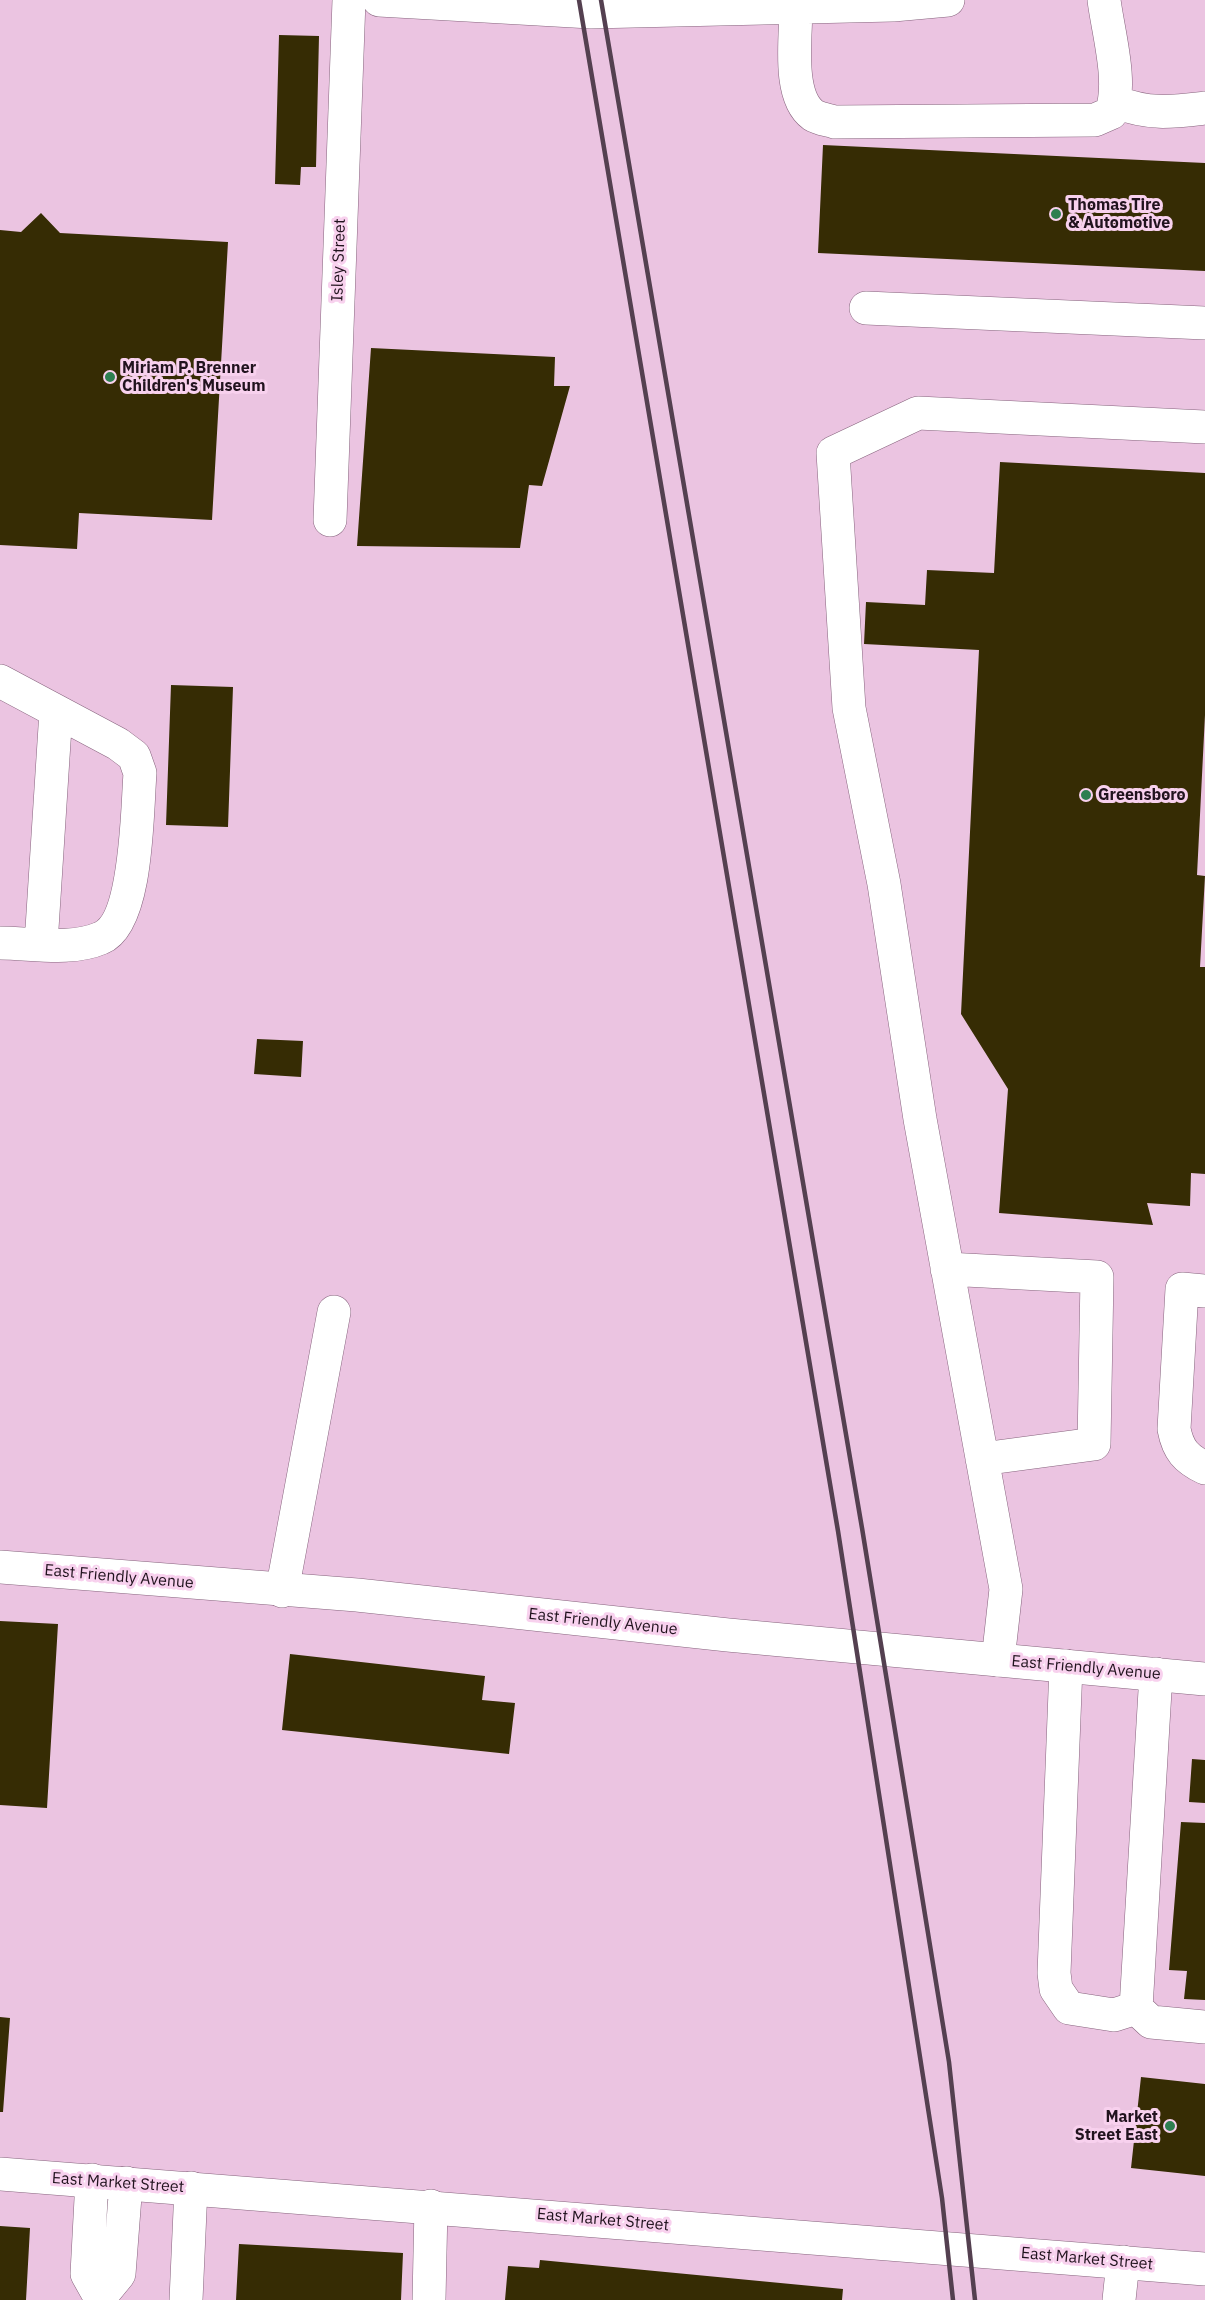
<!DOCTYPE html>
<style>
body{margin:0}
canvas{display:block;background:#ebc4e1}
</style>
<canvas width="1205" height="2300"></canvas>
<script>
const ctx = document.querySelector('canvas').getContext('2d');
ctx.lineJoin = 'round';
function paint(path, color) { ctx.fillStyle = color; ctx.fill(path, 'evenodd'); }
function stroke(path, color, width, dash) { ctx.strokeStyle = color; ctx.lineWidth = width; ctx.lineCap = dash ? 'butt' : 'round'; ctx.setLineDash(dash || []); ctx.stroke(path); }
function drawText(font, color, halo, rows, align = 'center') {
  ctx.font = font + ' "IBM Plex Sans",sans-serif'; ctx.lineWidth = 6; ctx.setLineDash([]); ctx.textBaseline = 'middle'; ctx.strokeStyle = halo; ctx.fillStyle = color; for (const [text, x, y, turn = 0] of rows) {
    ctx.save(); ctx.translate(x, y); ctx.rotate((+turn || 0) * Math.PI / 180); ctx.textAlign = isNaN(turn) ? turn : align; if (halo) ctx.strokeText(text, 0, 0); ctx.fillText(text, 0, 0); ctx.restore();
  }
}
paint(new Path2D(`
 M279,35L319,36L316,167H301L300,185L275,184Z
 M823,145L1205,163V271L818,253Z
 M41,213L60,233L228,242L212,520L79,513L77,549L0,545V230L21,232Z
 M371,348L555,357L554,386H570L542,486L529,485L520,548L357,546Z
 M1000,462L1205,473V715L1197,875L1205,876L1200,967H1205V1174L1191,1173L1190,1206L1147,1203L1153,1225L999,1213L1008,1089L961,1014L979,650L864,644L866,602L925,605L927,570L994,573Z
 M171,685L233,687L228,827L166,825Z
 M257,1039L303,1041L301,1077L254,1074Z
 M0,1621L58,1624L47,1808L0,1805Z
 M290,1654L485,1676L482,1700L515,1703L509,1754L282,1730Z
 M1192,1759L1205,1760V1803L1189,1802Z
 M1181,1822L1205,1823V2000L1184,1999L1187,1971L1169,1970Z
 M0,2017L10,2018L3,2112H0Z
 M1141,2077L1205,2084V2176L1131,2168Z
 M0,2226L30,2228L26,2300H0Z
 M239,2244L403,2253L401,2300H236Z
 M540,2260L843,2289L842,2300H505L508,2266L539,2268Z`), '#362c04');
const minor = new Path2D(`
 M379,0L591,12L893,5L948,0
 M796,7C796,37 787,96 813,115C819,119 829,120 835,122L1095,120L1111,113C1123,83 1108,32 1104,0
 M1116,102C1149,115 1171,112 1205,108
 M866,308L1205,323
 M330,520L349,0
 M0,681L118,744L134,756L140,773C137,809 138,923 101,938C71,951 32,943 0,943
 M41,944L56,711
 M947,1269L1097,1277L1094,1444L982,1459
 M1205,1291L1182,1289L1174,1429C1178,1450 1186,1459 1205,1468
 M282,1591L334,1312
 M998,1660L1006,1589L920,1119L884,884L849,708L833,453L918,413L1205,427
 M1066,1666L1054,1973L1056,1989L1069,2008L1114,2015L1136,2008L1156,1674
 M1136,2008L1151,2022L1205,2027
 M92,2180L87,2274L100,2297L119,2274L126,2183
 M186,2300L191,2188
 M429,2300L431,2206
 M1119,2300L1123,2262`);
const major = new Path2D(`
 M0,1567L357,1595L728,1635L1205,1679
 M0,2174L1205,2269`);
stroke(minor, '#86637d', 34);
stroke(major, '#86637d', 34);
stroke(minor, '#fff', 33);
stroke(major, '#fff', 33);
stroke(new Path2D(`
 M579,0L838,1531L942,2198L953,2300
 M601,0L862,1528L949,2062L975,2300`), '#544050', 4.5);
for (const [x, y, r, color] of [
 [1056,214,6,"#2d7f51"],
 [110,377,6,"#2d7f51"],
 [1086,795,6,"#2d7f51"],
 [1170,2126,6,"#2d7f51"]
]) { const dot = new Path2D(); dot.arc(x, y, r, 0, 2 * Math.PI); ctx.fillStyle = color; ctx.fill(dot); stroke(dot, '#f8d1ee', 2); }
drawText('bold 16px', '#21131e', '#f8d1ee', [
 ["Thomas Tire",1068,205],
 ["& Automotive",1068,223],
 ["Miriam P. Brenner",122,368],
 ["Children's Museum",122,386],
 ["Greensboro",1098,795],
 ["Market",1158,2117,"right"],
 ["Street East",1158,2135,"right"]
], 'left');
drawText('16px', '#21131e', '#f8d1ee', [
 ["Isley Street",339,260,-88],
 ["East Friendly Avenue",119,1577,5],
 ["East Friendly Avenue",603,1622,6],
 ["East Friendly Avenue",1086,1668,5],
 ["East Market Street",118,2183,4],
 ["East Market Street",603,2220,5],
 ["East Market Street",1087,2259,5]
]);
</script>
